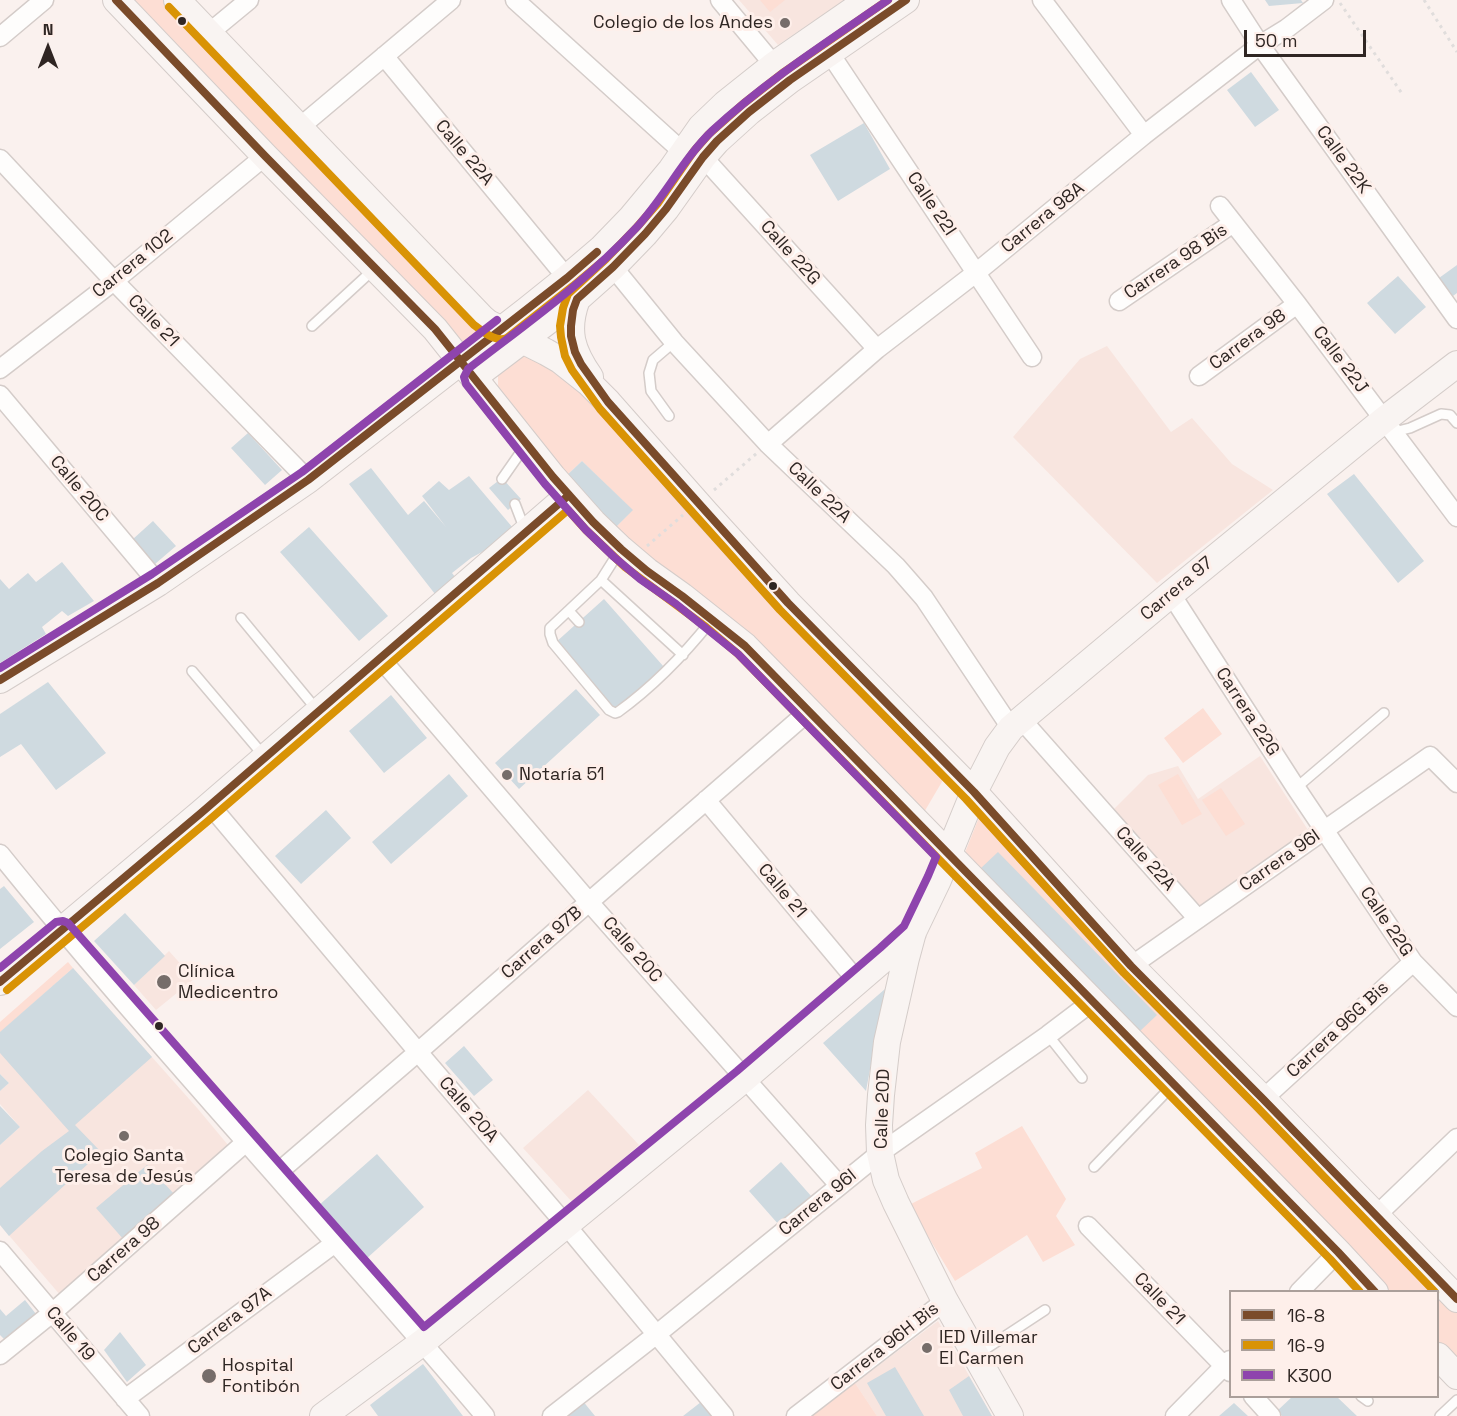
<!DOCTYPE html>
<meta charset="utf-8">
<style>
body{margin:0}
#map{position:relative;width:1457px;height:1416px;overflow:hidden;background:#faf1ee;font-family:"Space Grotesk",sans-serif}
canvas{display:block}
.legend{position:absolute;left:1229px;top:1290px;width:210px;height:108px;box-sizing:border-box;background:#feefea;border:2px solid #ab9f9a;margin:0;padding:8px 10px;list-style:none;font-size:18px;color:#2f2623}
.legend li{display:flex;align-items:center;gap:12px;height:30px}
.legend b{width:30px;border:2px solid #ab9f9a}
.north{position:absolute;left:18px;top:18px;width:60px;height:60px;-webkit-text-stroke:4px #feefea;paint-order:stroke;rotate:0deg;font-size:16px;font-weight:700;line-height:24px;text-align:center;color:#2f2623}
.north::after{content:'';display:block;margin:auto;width:21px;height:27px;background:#2f2623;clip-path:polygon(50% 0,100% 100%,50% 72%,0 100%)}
.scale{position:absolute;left:1244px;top:30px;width:122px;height:27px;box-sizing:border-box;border:3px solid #2f2623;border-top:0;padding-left:8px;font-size:18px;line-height:21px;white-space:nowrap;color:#2f2623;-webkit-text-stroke:4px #feefea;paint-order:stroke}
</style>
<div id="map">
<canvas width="1457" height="1416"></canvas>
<ul class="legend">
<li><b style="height:8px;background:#7a4b2a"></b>16-8</li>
<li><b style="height:8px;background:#d99305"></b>16-9</li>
<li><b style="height:8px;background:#8e44ad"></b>K300</li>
</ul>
<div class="north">N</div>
<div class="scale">50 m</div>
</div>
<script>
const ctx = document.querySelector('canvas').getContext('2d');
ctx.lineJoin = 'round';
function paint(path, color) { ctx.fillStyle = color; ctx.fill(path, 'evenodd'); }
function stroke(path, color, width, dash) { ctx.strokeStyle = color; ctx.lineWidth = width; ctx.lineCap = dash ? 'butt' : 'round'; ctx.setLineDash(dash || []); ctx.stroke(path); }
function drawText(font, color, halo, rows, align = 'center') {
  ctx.font = font + ' "Space Grotesk",sans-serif'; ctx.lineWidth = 6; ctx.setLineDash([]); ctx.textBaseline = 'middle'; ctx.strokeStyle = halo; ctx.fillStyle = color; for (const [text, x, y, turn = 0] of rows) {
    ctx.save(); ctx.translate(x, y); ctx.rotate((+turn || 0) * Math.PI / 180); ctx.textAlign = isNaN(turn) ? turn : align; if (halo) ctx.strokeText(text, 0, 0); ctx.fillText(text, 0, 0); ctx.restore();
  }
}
paint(new Path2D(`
 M739,0H845L778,45Z
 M1107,346L1171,432L1192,418L1232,464L1273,490L1157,583L1013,437L1080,359Z
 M1260,756L1308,830L1199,906L1113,810L1148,775L1178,766L1198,799Z
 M169,951L194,979L156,1010L134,985Z
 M73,968L198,1109L228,1145L175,1195L61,1296L0,1225V1145L20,1127L0,1104V1091L9,1083L0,1074V1032Z
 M588,1090L639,1145L573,1203L523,1148Z
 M938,1321L992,1416H877L855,1383Z`), '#f8e5df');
paint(new Path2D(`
 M127,0H167L483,328L463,347Z
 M760,0H785L770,12Z
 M532,356L579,384L802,632L943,780L923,814L616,527L632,510L582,461L565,477L498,390V376L500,371L521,357Z
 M1203,708L1222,734L1183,763L1164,738Z
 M1178,774L1202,814L1182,825L1158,785Z
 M1221,788L1245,824L1226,836L1202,800Z
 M980,815L1436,1291H1387L964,855Z
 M68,962L73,968L0,1033V1022Z
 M1022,1126L1066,1199L1056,1216L1075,1245L1043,1262L1027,1235L955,1281L909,1205L982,1168L975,1153Z
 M1438,1293L1457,1312V1364L1438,1344Z
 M855,1383L877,1416H811Z`), '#fdded4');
paint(new Path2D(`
 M1265,0H1301L1303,3L1269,6Z
 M1251,72L1279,110L1255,127L1227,90Z
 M864,123L890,169L838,201L810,155Z
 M1457,265V293L1453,296L1439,278Z
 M1398,276L1426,307L1395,334L1367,303Z
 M248,433L282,470L265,485L231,448Z
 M582,461L633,510L616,527L565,477Z
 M371,468L408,515L424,501L446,527L422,496L439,481L449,490L469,476L513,528L493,546L471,558L452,573L456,578L435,594L349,484Z
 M1354,474L1424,561L1398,583L1327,494Z
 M502,478L521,499L508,510L489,488Z
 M153,521L176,546L155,564L133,539Z
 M309,527L388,616L359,641L280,552Z
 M62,562L94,601L68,616L62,611L42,627L46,634L0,663V579L9,589L28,573L36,582Z
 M604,599L664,667L615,710L555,643Z
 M48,682L106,753L56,790L21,744L0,757V714Z
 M576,689L600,715L519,789L495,763Z
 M391,695L427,738L384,773L349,731Z
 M449,774L468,796L391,864L372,842Z
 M326,810L351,838L301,884L275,856Z
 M998,852L1157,1015L1139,1032L980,869Z
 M4,886L34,922L0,949V889Z
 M125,913L165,956L134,985L94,941Z
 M73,968L152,1057L75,1125L101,1152L9,1236L0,1225V1188L42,1151L69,1131L0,1053V1032Z
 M885,989L866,1091L823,1043Z
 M464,1046L493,1080L474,1096L445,1063Z
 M0,1074L9,1083L0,1091Z
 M0,1106L20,1127L0,1145Z
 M377,1154L424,1207L366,1259L318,1206Z
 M781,1162L812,1197L779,1225L749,1191Z
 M147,1165L175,1195L124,1240L96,1208Z
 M25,1300L36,1314L4,1339L0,1335V1309L6,1316Z
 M120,1332L146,1365L127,1382L104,1350Z
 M423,1364L463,1416H378L370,1405Z
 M895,1367L924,1416H886L867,1383Z
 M969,1376L992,1416H963L949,1390Z
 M1293,1396H1336L1357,1416H1282L1277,1411Z
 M582,1400L595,1416H561Z
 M701,1402L712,1416H683Z
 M1234,1403L1248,1416H1219Z`), '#cfdae0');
const lane = new Path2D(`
 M312,326L374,269
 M669,416L651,391L649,373L653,360L674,342
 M1394,432L1410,428L1441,414L1450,415L1457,423
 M502,479L525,446
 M515,504L525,530
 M620,550L601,580L550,628V634L553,643L609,710L615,713L618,712C654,686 683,656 711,621
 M601,580L683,655
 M569,611L579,622
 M241,618L317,710
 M192,671L264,756
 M1296,788L1384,713
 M1048,1035L1082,1078
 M1094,1167L1173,1085
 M978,1354L1045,1310
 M1361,1396L1368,1401
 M1440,1416L1457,1400`);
const street = new Path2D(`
 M515,0L684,153
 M720,0L774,65
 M1042,0L1144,135
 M1231,0L1260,45L1457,319
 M209,33L249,0
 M0,37L44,0
 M829,52L1032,357
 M384,56L567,278
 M300,127L451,0
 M703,157L877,349
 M0,159L114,281L308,480
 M1220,206L1297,304L1457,517
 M613,267L674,342L768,444L896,566L924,598L1011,728
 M1119,301L1233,223
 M0,369L114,281L265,156
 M1199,376L1297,304
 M0,395L158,583
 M768,444L877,349L977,272L1144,135L1260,45L1286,29L1324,0
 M1171,594L1296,788L1413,962L1457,1007
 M381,659L589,902L839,1185
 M1021,719L1198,919
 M706,800L858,982
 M210,805L418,1052L566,1225L724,1416
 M0,854C156,1047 325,1227 485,1416
 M1131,966L1430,756L1457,783
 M1263,1099L1413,962
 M275,1175L418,1052L589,902L809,711
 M1377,1216L1382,1210L1457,1138
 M1088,1226L1230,1372
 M0,1251L140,1416
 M1299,1292L1338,1252
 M0,1355L52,1313L246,1142
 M1253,1396L1271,1416
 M125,1399L335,1243
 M552,1416L657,1334L880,1153L1048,1035L1093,1001
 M796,1416L945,1301
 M1175,1416L1230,1360`);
const secondary = new Path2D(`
 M116,0L265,156L435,329L553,477L593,522L621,549L647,571L682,596L745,646L1338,1252L1375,1292
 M177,0L482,318L488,323L546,352L560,360L589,383L608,402L706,513L788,603L974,792L1131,966L1263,1099L1457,1299
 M577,299C565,331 572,351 590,377
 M474,377L577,299L613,267L645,234L666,209L703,157L717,141L749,112L790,80L906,0
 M0,680L158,583L308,480L527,310L567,278L601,249L631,218L671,170L701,127L725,104L774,65L868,0
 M0,982L201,813L569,495
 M1438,1356L1457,1376
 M323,1416L423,1342L744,1079L887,956L913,933
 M1010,1416L945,1301L896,1203L886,1180L880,1153L879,1125L881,1095L887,1042L906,958L913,932L938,880L974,792L997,747L1011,728L1171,594L1385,419L1457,364`);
stroke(lane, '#d4ccc9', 12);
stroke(street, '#d4ccc9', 21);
stroke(secondary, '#d4ccc9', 28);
stroke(new Path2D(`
 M1424,0L1457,52
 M1340,3L1403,95
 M714,490L757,453
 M647,546L683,515`), '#e0dddc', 3, [3, 4.5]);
stroke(lane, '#fefdfc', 9);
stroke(street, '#fefdfc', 18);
stroke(secondary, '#f9f4f2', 26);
stroke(new Path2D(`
 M116,0L265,156L435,329L553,477L593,522L621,549L647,571L682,596L745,646L1338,1252L1375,1292
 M906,0L790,80L749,112L717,141L703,157L666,209L645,234L613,267L577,299L573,310L571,326V336L575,352L581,364L608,402L788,603L974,792L1131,966L1263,1099L1457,1299
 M0,680L158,583L308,480L567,278L597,252
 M0,982L201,813L569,495`), '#7a4b2a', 8);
stroke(new Path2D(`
 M888,0L784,72L743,104L709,134L694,151L658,203L637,227L606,259L568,294L563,308L560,326L561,337L565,356L572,370L600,409L780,610L966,799L1124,973L1256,1106L1435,1292
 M169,7L474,325C484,332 496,343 507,338L573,286L604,260
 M7,990L208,821L568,510L586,530L625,567L706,627L738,654L1330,1259L1360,1292`), '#d99305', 8);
stroke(new Path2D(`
 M0,668L152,574L302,472L497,320
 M0,968L56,922L63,921L68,923L424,1327L737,1071L880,948L904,926L928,876L936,857L738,654L676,604L640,579L614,557L586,530L545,484L466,384L464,377L468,369C526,324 586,282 636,228C664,198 683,159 712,131C766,81 827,42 888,0`), '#8e44ad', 8);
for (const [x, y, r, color] of [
 [182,21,5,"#2f2623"],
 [785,23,6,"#766d6a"],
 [773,586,5,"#2f2623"],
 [507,775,6,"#766d6a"],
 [164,982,8,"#766d6a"],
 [159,1026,5,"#2f2623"],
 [124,1136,6,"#766d6a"],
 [927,1348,6,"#766d6a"],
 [209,1376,8,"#766d6a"]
]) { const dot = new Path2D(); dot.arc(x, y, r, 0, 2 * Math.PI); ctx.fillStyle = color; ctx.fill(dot); stroke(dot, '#feefea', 2); }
drawText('18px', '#2f2623', '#feefea', [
 ["Colegio de los Andes",773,23,"right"],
 ["Notaría 51",519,775],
 ["Clínica",178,972],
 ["Medicentro",178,993],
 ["Colegio Santa",124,1156,"center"],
 ["Teresa de Jesús",124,1177,"center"],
 ["IED Villemar",939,1338],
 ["El Carmen",939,1359],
 ["Hospital",222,1366],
 ["Fontibón",222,1387]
], 'left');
drawText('18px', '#2f2623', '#feefea', [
 ["Calle 22A",464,153,50],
 ["Calle 22K",1343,160,54],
 ["Calle 22I",931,204,56],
 ["Carrera 98A",1043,218,-39],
 ["Calle 22G",790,253,48],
 ["Carrera 98 Bis",1176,262,-34],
 ["Carrera 102",133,264,-39],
 ["Calle 21",153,321,46],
 ["Carrera 98",1248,340,-36],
 ["Calle 22J",1340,360,53],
 ["Calle 20C",79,489,50],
 ["Calle 22A",819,493,44],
 ["Carrera 97",1177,589,-40],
 ["Carrera 22G",1247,712,57],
 ["Calle 22A",1145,859,48],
 ["Carrera 96I",1280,861,-35],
 ["Calle 21",782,891,50],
 ["Calle 22G",1386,922,56],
 ["Carrera 97B",542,943,-41],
 ["Calle 20C",632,950,49],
 ["Carrera 96G Bis",1338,1030,-43],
 ["Calle 20D",883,1109,-88],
 ["Calle 20A",468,1110,49],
 ["Carrera 96I",818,1203,-39],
 ["Carrera 98",124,1250,-41],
 ["Calle 21",1159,1299,46],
 ["Carrera 97A",230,1321,-37],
 ["Calle 19",70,1334,50],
 ["Carrera 96H Bis",885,1347,-38]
]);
</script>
